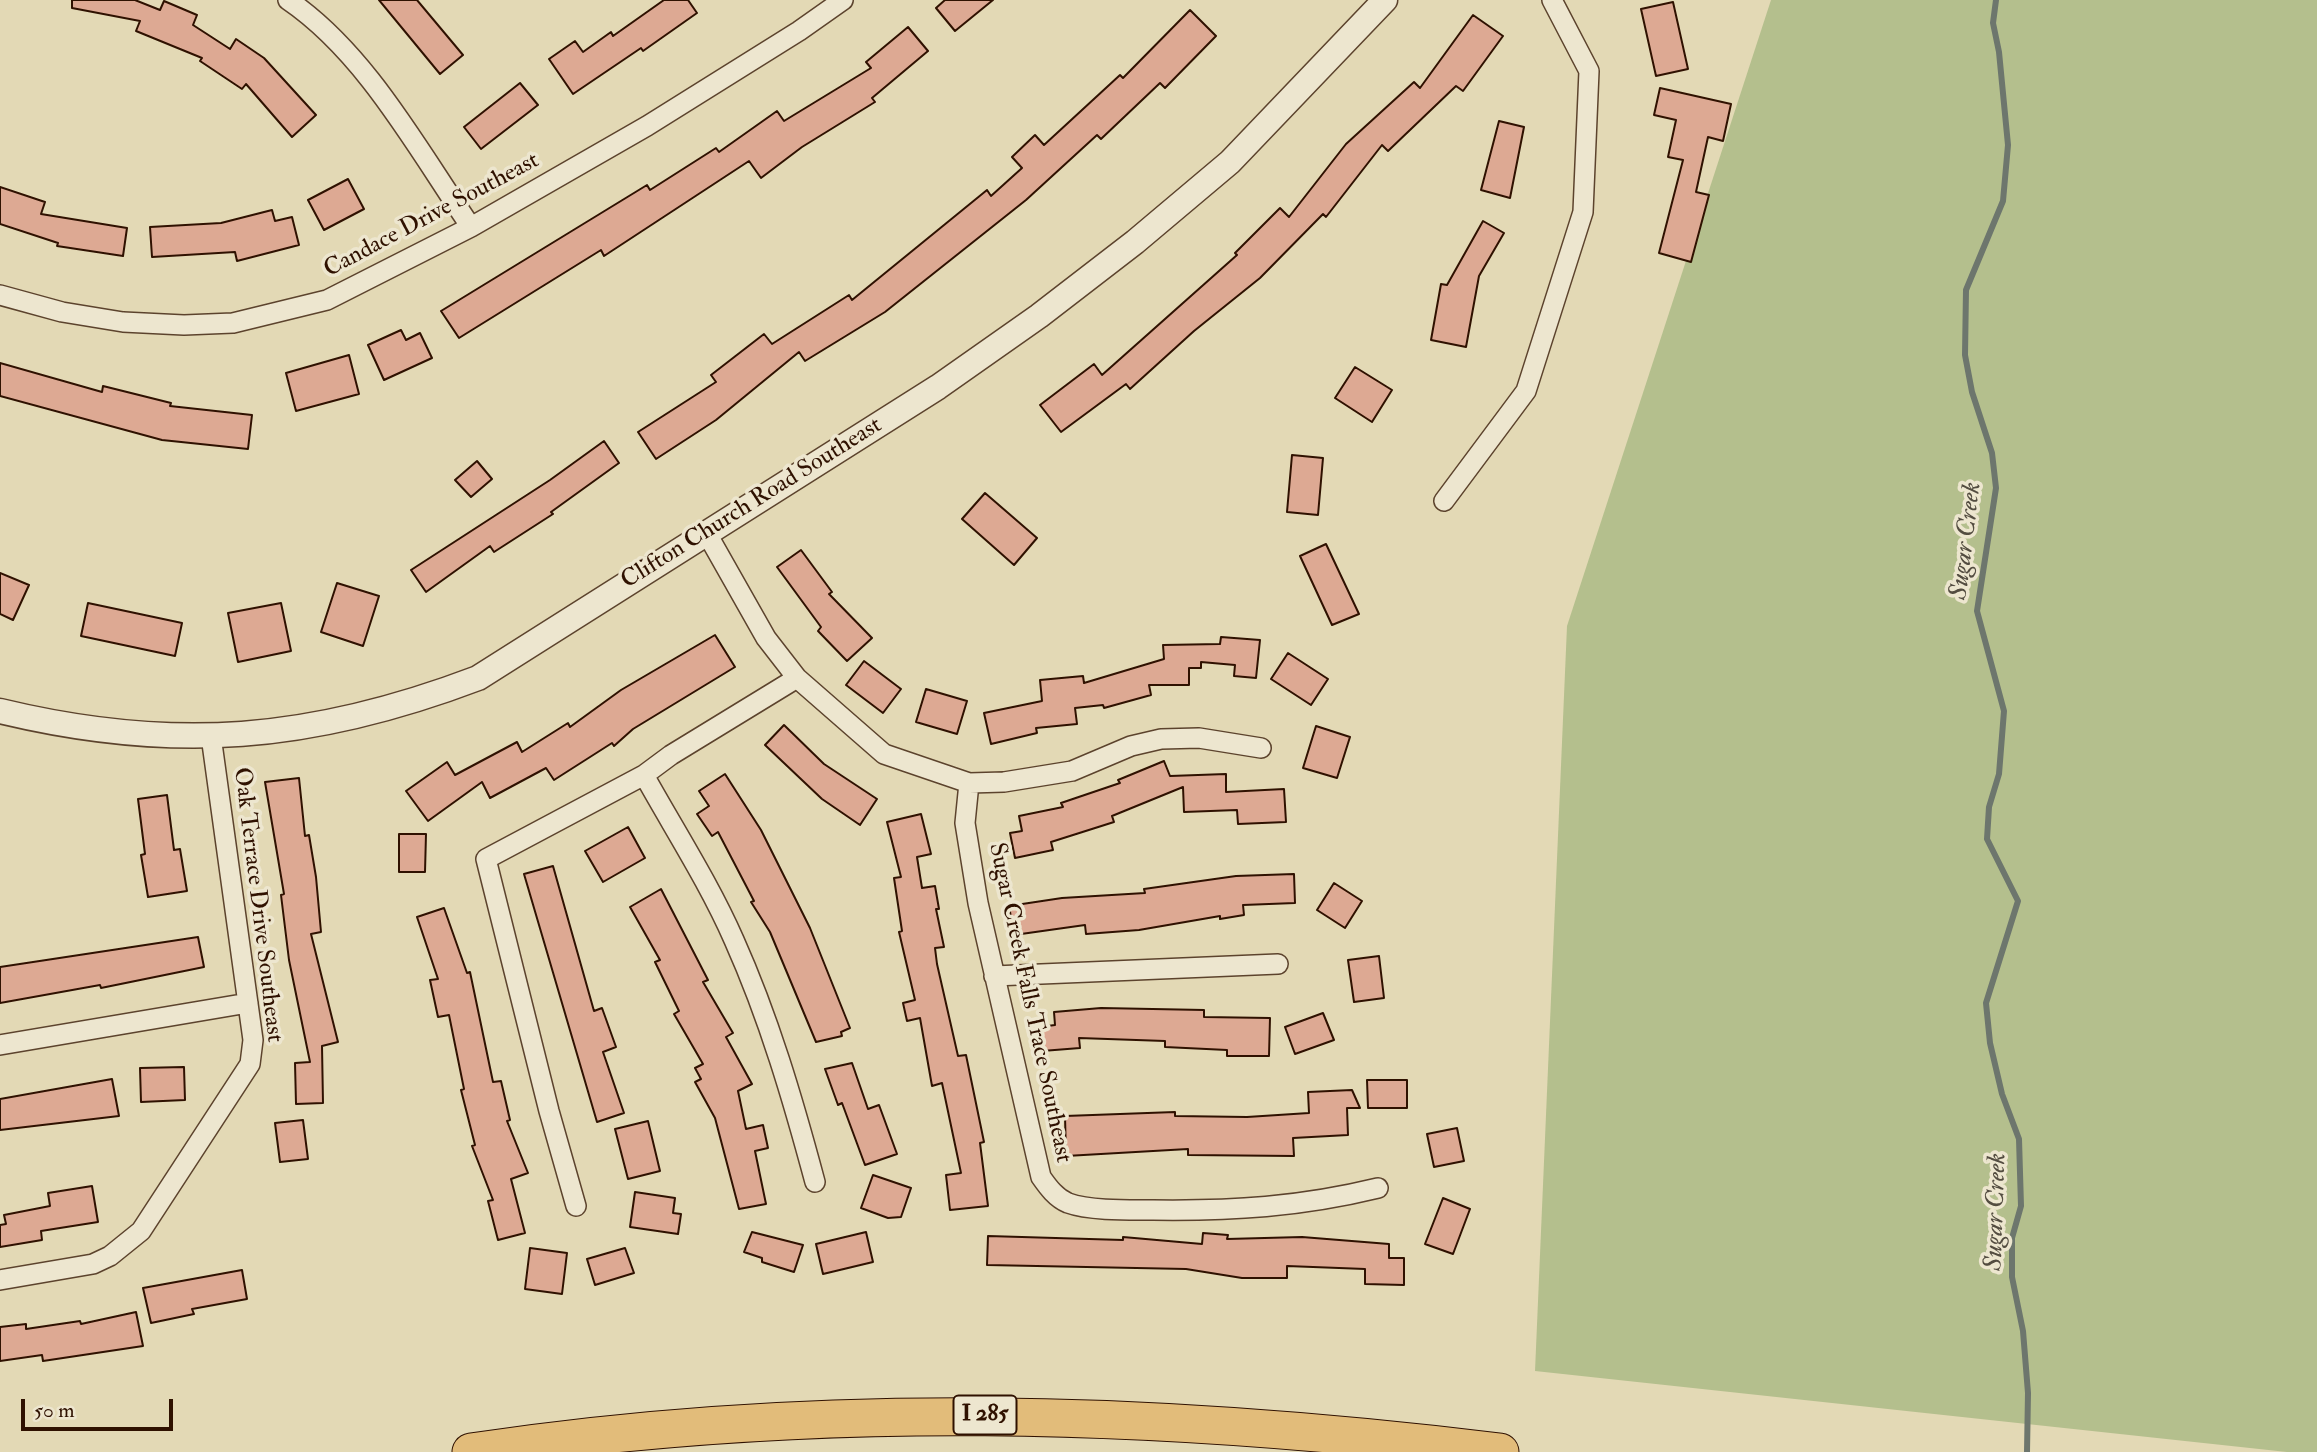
<!DOCTYPE html>
<style>
body{margin:0}
#map{position:relative;width:2317px;height:1452px;overflow:hidden;background:#e3d9b5;font-family:"IM FELL Double Pica",serif}
canvas{display:block}
.scale{position:absolute;left:21px;top:1399px;width:152px;height:32px;box-sizing:border-box;border:4px solid #2f1100;border-top:0;padding-left:9px;font-size:21px;line-height:24px;white-space:nowrap;color:#2f1100;-webkit-text-stroke:5px #ede6cf;paint-order:stroke}
</style>
<div id="map">
<canvas width="2317" height="1452"></canvas>
<div class="scale">50 m</div>
</div>
<script>
const ctx = document.querySelector('canvas').getContext('2d');
ctx.lineJoin = 'round';
function paint(path, color) { ctx.fillStyle = color; ctx.fill(path, 'evenodd'); }
function stroke(path, color, width, dash) { ctx.strokeStyle = color; ctx.lineWidth = width; ctx.lineCap = dash ? 'butt' : 'round'; ctx.setLineDash(dash || []); ctx.stroke(path); }
function drawText(font, color, halo, rows, align = 'center') {
  ctx.font = font + ' "IM FELL Double Pica",serif'; ctx.lineWidth = 7; ctx.setLineDash([]); ctx.textBaseline = 'middle'; ctx.strokeStyle = halo; ctx.fillStyle = color; for (const [text, x, y, turn = 0] of rows) {
    ctx.save(); ctx.translate(x, y); ctx.rotate((+turn || 0) * Math.PI / 180); ctx.textAlign = isNaN(turn) ? turn : align; if (halo) ctx.strokeText(text, 0, 0); ctx.fillText(text, 0, 0); ctx.restore();
  }
}
paint(new Path2D(`
 M1771,0H2317V1452H2287L1535,1371L1567,626Z`), '#b4bf8d');
stroke(new Path2D(`
 M1996,0L1993,23L1999,52L2008,145L2003,201L1966,290L1965,355L1972,392L1992,453L1996,488L1977,611L2004,711L1999,774L1989,807L1987,839L2018,901L1986,1003L1990,1043L2002,1094L2019,1139L2021,1206L2012,1238V1277L2023,1331L2028,1393L2027,1452`), '#6d766d', 6);
const building = new Path2D(`
 M72,0H135L160,10L164,1L197,15L193,25L230,49L236,39L264,58L316,115L292,137L246,84L242,89L200,61L202,58L136,31L140,21L72,8Z
 M379,0H417L463,55L440,74Z
 M664,0H688L697,13L643,51L641,48L573,94L549,59L575,41L583,52L611,32L613,36Z
 M945,0H993L955,31L936,8Z
 M1673,2L1688,69L1656,76L1641,9Z
 M1190,10L1216,36L1165,88L1160,83L1101,139L1097,135L1026,200L885,312L805,361L799,352L716,420L656,459L638,432L716,382L711,375L764,334L772,344L849,295L852,300L987,190L991,196L1022,168L1012,157L1035,135L1044,145L1120,75L1123,78Z
 M1473,15L1503,36L1463,91L1456,86L1388,151L1382,145L1326,217L1323,214L1260,278L1194,331L1130,389L1126,384L1061,432L1040,405L1094,364L1102,375L1237,255L1235,253L1280,208L1289,217L1346,144L1414,82L1420,88Z
 M908,27L928,51L872,98L875,102L802,147L761,178L749,161L604,256L601,250L459,338L441,311L647,185L650,190L716,148L719,152L777,111L784,121L871,68L866,62Z
 M520,83L538,105L481,149L464,127Z
 M1660,88L1731,104L1723,141L1708,137L1696,192L1709,195L1691,262L1659,253L1683,160L1668,157L1676,120L1654,115Z
 M1499,121L1524,127L1510,198L1481,190Z
 M348,179L364,209L324,230L308,200Z
 M0,187L45,202L41,214L127,228L123,256L57,246L58,243L0,224Z
 M272,210L275,221L292,217L299,245L237,261L235,252L152,257L150,227L221,223Z
 M1483,221L1504,233L1479,276L1466,347L1431,340L1441,284L1447,285Z
 M401,330L406,340L420,333L432,358L384,380L368,345Z
 M349,355L359,394L296,411L286,373Z
 M0,363L102,392L103,386L171,403L170,406L252,415L248,449L162,440L0,396Z
 M1355,367L1392,390L1372,422L1335,398Z
 M604,441L619,463L551,512L553,514L494,552L490,546L426,592L411,570L550,480Z
 M1292,455L1323,458L1318,515L1287,512Z
 M477,461L492,479L471,497L455,480Z
 M985,493L1037,538L1014,565L962,519Z
 M1326,544L1359,614L1332,625L1300,556Z
 M801,550L832,592L829,594L872,638L847,661L818,631L821,627L777,567Z
 M0,573L29,585L13,620L0,614Z
 M337,583L379,596L363,646L321,632Z
 M88,603L182,623L175,656L81,636Z
 M281,603L291,651L238,662L228,613Z
 M715,635L735,667L633,729L614,746L612,743L554,780L546,768L490,798L482,782L428,821L406,791L447,762L455,775L517,742L522,752L568,723L570,727L621,690Z
 M1221,637L1260,640L1256,678L1234,676L1235,665L1201,662V668H1189V685H1149L1151,695L1104,708L1103,705L1075,708L1077,724L1036,728L1037,733L991,744L984,713L1042,701L1040,680L1083,676L1084,683L1164,659L1163,645L1220,644Z
 M1288,653L1328,679L1311,705L1271,679Z
 M864,661L901,689L883,713L846,685Z
 M926,689L967,701L957,734L916,722Z
 M784,725L824,764L877,799L860,825L822,799L765,745Z
 M1316,726L1350,737L1337,778L1303,768Z
 M1164,761L1170,776L1226,774V792L1284,789L1286,822L1238,824L1237,810L1184,812L1183,787L1112,816L1114,822L1051,842L1053,850L1015,858L1010,833L1022,831L1019,816L1063,807L1061,803L1120,783L1118,780Z
 M725,774L761,830L810,928L850,1028L841,1032L842,1036L816,1042L770,932L751,902L754,901L718,832L712,836L697,814L709,806L699,791Z
 M299,778L305,836L309,835L316,877L321,932L311,934L338,1042L322,1046L323,1103L296,1104L295,1063L310,1062L289,960L281,895L284,894L265,782Z
 M167,795L174,850L180,849L187,891L148,897L141,855L145,854L138,799Z
 M921,814L931,854L917,857L922,888L935,886L939,909H936L944,947L935,948L937,964L958,1056L966,1055L984,1142L980,1143L988,1206L950,1210L946,1175L961,1173L942,1083L932,1086L920,1018L907,1021L903,1003L915,1000L899,932L902,931L894,878L901,877L887,822Z
 M628,827L645,858L603,882L585,851Z
 M399,834H426L425,872H399Z
 M553,866L594,1011L602,1008L616,1047L603,1052L624,1113L597,1122L524,874Z
 M1294,874L1295,903L1243,905L1244,915L1220,919V916L1139,930L1086,934L1085,925L1014,935L1009,906L1062,898L1145,893L1144,889L1236,876Z
 M1334,883L1362,901L1345,928L1317,910Z
 M661,889L708,980L703,982L733,1033L726,1037L752,1084L738,1091L746,1129L763,1125L768,1148L755,1151L766,1204L739,1209L715,1118L695,1082L701,1079L695,1068L703,1064L674,1014L679,1011L655,962L660,960L630,907Z
 M444,908L467,973L470,972L493,1082L501,1081L510,1120L507,1121L528,1173L511,1179L525,1233L498,1240L488,1201L493,1200L472,1146L475,1145L461,1090L464,1089L449,1015L438,1017L430,980L438,979L417,917Z
 M198,937L204,967L101,988L100,985L0,1003V967Z
 M1379,956L1384,998L1354,1002L1348,960Z
 M1101,1008L1204,1010V1017L1270,1018L1269,1056H1227V1050L1165,1047V1041L1079,1038L1080,1048L1042,1051L1040,1027L1055,1025L1054,1012Z
 M1323,1013L1334,1040L1295,1054L1285,1027Z
 M852,1063L868,1109L879,1105L897,1154L865,1165L842,1103L838,1105L825,1069Z
 M184,1067L185,1100L141,1102L140,1068Z
 M112,1079L119,1116L0,1130V1099Z
 M1367,1080H1407V1108H1368Z
 M1352,1090L1360,1108H1347L1348,1135L1293,1138L1294,1156L1188,1155V1149L1066,1156L1065,1116L1175,1112V1116L1247,1117L1309,1113L1308,1092Z
 M303,1120L308,1159L280,1162L275,1123Z
 M648,1121L660,1171L628,1179L615,1129Z
 M1457,1128L1464,1161L1434,1167L1427,1134Z
 M873,1175L911,1188L901,1217L888,1218L861,1208Z
 M92,1186L98,1222L41,1231L42,1240L0,1247V1225L6,1224L4,1215L50,1206L48,1193Z
 M635,1192L675,1198L673,1213L681,1214L678,1234L630,1227Z
 M1443,1198L1470,1209L1453,1254L1425,1244Z
 M752,1232L803,1245L794,1272L762,1262V1258L744,1252Z
 M866,1232L873,1262L823,1274L816,1244Z
 M1203,1233L1228,1235L1227,1239L1302,1237L1389,1244V1258H1404V1285L1365,1284V1269L1287,1266V1278H1242L1186,1269L987,1265L988,1236L1123,1240V1237L1202,1244Z
 M530,1248L567,1253L562,1294L525,1289Z
 M625,1248L634,1273L595,1285L587,1259Z
 M242,1270L247,1299L192,1309L194,1314L151,1323L143,1288Z
 M136,1312L143,1346L43,1361L42,1355L0,1361V1327L26,1324V1329L80,1321L81,1324Z`);
paint(building, '#dda993');
stroke(building, '#2f1100', 2);
const minor = new Path2D(`
 M288,0C366,53 418,150 471,227
 M0,295L62,312L123,322L184,325L233,323L327,300L471,227L647,126L799,31L843,0
 M1444,501L1526,391L1583,212L1589,71L1552,0
 M706,532L766,638L797,678L884,754L969,783L1004,782L1072,771L1131,746L1161,739L1199,738L1261,748
 M644,775C674,829 709,883 734,940C769,1018 793,1100 815,1182
 M969,783L965,823L978,903L1041,1177C1048,1187 1056,1198 1068,1203C1090,1211 1129,1210 1153,1210C1232,1211 1300,1207 1378,1188
 M994,976L1278,964
 M0,1045L248,1003
 M576,1206L549,1111L486,859L644,775L671,755L797,678
 M0,1280L93,1264L110,1256L141,1231L250,1064L253,1040L211,736`);
const tertiary = new Path2D(`
 M0,711C174,753 312,741 478,678L938,387L1039,316L1135,242L1230,162L1385,0`);
const motorway = new Path2D(`
 M471,1452C818,1400 1152,1410 1500,1452`);
stroke(minor, '#5c432d', 22);
stroke(tertiary, '#5c432d', 27);
stroke(motorway, '#2f1100', 39);
stroke(minor, '#ede6cf', 19);
stroke(tertiary, '#ede6cf', 24);
stroke(motorway, '#e2bc7a', 37);
for (const [x, y, w] of [
 [985,1415,63]
]) { const box = new Path2D(); box.roundRect(x - w / 2, y - 19.5, w, 39, 5); ctx.fillStyle = '#ede6cf'; ctx.fill(box); stroke(box, '#2f1100', 2); }
drawText('bold 23px', '#2f1100', null, [
 ["I 285",985,1415]
]);
drawText('24px', '#2f1100', '#ede6cf', [
 ["Candace Drive Southeast",432,216,-28],
 ["Clifton Church Road Southeast",752,504,-32],
 ["Oak Terrace Drive Southeast",257,905,83],
 ["Sugar Creek Falls Trace Southeast",1029,1003,78]
]);
drawText('italic 26px', '#534c40', '#ede6cf', [
 ["Sugar Creek",1967,541,-83],
 ["Sugar Creek",1997,1212,-88]
]);
</script>
